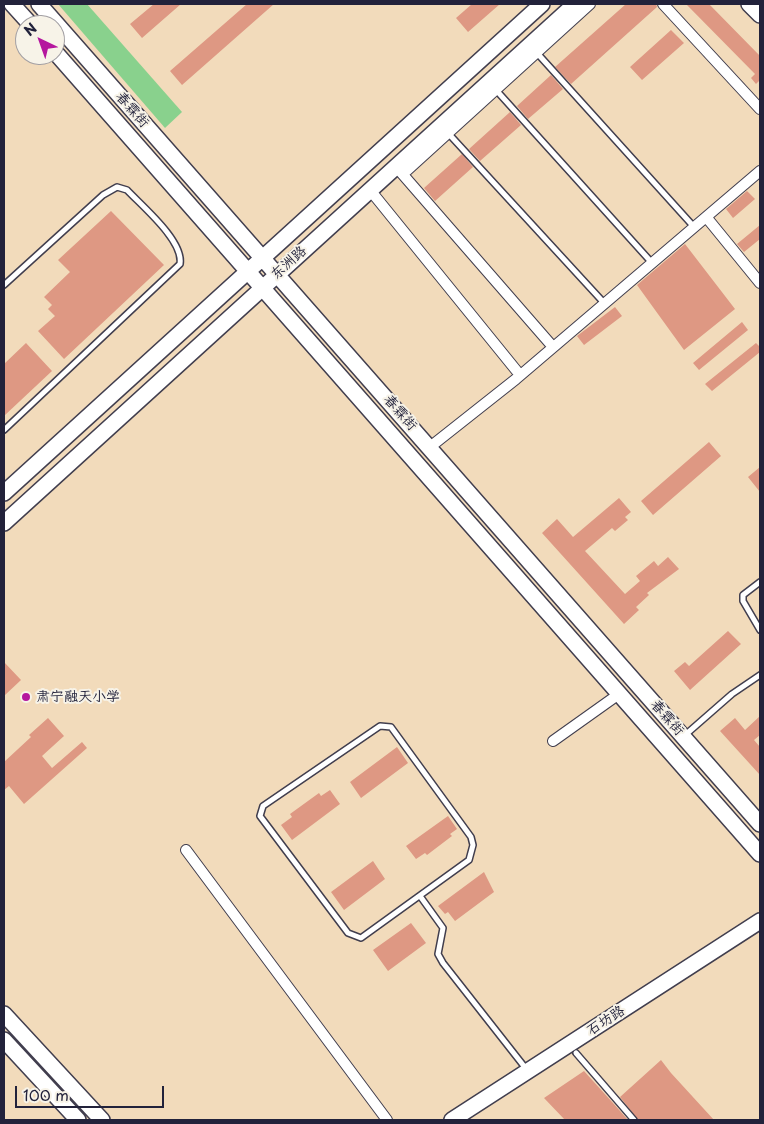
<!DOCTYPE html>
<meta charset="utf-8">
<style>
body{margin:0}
#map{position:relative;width:764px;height:1124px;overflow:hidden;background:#f2dbbb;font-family:"Playpen Sans",sans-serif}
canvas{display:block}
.frame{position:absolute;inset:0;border:5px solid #22223b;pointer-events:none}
.north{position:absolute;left:15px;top:15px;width:50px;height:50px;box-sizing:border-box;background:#f7f3e8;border:1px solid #a29fa3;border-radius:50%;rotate:318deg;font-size:14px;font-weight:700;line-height:20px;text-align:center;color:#22223b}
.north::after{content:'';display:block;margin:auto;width:18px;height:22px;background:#b5179e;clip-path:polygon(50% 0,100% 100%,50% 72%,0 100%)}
.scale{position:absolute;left:15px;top:1086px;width:149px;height:22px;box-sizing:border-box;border:2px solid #22223b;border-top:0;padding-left:6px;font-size:15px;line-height:18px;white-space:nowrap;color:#22223b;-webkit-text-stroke:4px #f7f3e8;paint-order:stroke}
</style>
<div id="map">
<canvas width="764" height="1124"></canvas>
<div class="frame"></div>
<div class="north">N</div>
<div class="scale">100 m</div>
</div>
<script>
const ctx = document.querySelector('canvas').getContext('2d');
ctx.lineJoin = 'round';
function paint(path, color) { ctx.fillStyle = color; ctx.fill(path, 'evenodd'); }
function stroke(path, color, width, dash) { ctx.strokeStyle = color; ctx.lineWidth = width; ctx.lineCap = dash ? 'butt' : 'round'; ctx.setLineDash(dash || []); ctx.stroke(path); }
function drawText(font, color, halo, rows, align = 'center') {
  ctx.font = font + ' "Playpen Sans","LXGW WenKai TC",sans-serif'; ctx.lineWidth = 4; ctx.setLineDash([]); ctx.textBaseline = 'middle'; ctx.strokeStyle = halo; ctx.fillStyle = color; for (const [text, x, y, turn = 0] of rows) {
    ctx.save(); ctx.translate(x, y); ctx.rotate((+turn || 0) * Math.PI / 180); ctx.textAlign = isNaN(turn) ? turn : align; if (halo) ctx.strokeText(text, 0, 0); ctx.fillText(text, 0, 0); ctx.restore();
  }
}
paint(new Path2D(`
 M58,4H87L182,112L165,128Z`), '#89d18d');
paint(new Path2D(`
 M154,4H181L142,38L130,24Z
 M247,4H274L182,85L170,71Z
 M472,4H500L468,32L456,18Z
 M626,4H656L657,7L571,84L555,67Z
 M686,4H709L760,56V80L756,84L751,78L755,74Z
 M671,30L684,43L642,80L630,67Z
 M551,75L563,89L528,119L517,106Z
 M510,112L521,125L480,161L469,149Z
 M462,154L473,167L435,201L424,188Z
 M747,191L755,199L733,218L726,209Z
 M111,211L164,265L64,359L38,331L55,316L48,309L52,305L44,297L70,272L58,260Z
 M760,225V239L744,252L737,244Z
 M685,244L735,309L684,350L637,285Z
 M615,307L622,316L584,345L577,336Z
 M742,322L748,330L699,370L693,363Z
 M26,343L52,371L4,416V364Z
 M756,343L760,347V352L712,391L705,384Z
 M709,442L721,456L653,515L641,501Z
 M760,467V492L748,477Z
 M619,498L631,512L625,517L628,520L615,531L612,528L585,551L625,594L640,581L636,576L654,561L658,566L668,557L679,569L647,593L649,595L636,607L639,610L624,624L542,533L557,519L573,537Z
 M728,631L741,644L690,690L674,671L685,662L689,666Z
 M4,662L21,680L4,696Z
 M760,716V735L754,740L760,747V775L720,731L735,718L745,730Z
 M48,718L64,736L42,756L52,768L82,742L87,748L24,804L9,786L4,790V762L31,737L29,735Z
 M397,747L408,763L361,798L350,782Z
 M330,790L340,804L292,840L281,825L292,817L290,814L319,793L321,796Z
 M448,816L457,829L450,834L452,836L427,855L425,853L416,859L406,846Z
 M373,861L385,879L344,910L331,892Z
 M484,872L494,892L455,921L448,912L445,914L438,906Z
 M411,923L426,943L388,971L373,950Z
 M661,1060L671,1073L714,1120H638L620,1097Z
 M584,1071L613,1103L628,1120H565L544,1098Z`), '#de9883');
const lane = new Path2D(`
 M537,53L695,228
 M496,90L653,264
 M448,133L605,304
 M4,285L103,195L117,187L127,190C142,206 184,241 180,264L4,430
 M760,582L743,595V601L760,630
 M380,726L391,727L471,837L473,845L469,860L361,938L348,933L260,816L263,806Z
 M684,736L732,694L760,675
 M420,896L443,928L438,954L443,963L527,1070
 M576,1053L634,1120`);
const street = new Path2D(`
 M663,4L760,109
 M398,169L553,347
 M403,174L590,4
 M370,190L520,375
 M707,218L760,283
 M430,447L516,379L760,171
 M553,741L619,694
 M186,850L387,1120`);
const secondary = new Path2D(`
 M12,4L31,25
 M39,4L760,824
 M749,4L760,15
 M55,52L760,854
 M4,493L542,4
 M4,523L575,4
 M4,1014L102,1120
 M4,1040L78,1120
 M452,1120L760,921`);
stroke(lane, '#413e4e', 8);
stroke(street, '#413e4e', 12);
stroke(secondary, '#413e4e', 18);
stroke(lane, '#fff', 5);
stroke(street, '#fff', 10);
stroke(secondary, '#fff', 15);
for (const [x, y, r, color] of [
 [26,697,5,"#b5179e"]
]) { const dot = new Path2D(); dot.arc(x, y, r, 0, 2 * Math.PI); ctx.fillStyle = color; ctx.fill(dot); stroke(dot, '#f7f3e8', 2); }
drawText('14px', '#22223b', '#f7f3e8', [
 ["春霖街",132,110,49],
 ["东洲路",289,263,-42],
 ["春霖街",400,413,49],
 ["春霖街",667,718,49],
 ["石坊路",606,1021,-33]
]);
drawText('14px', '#22223b', '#f7f3e8', [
 ["肃宁融天小学",36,697]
], 'left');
</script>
